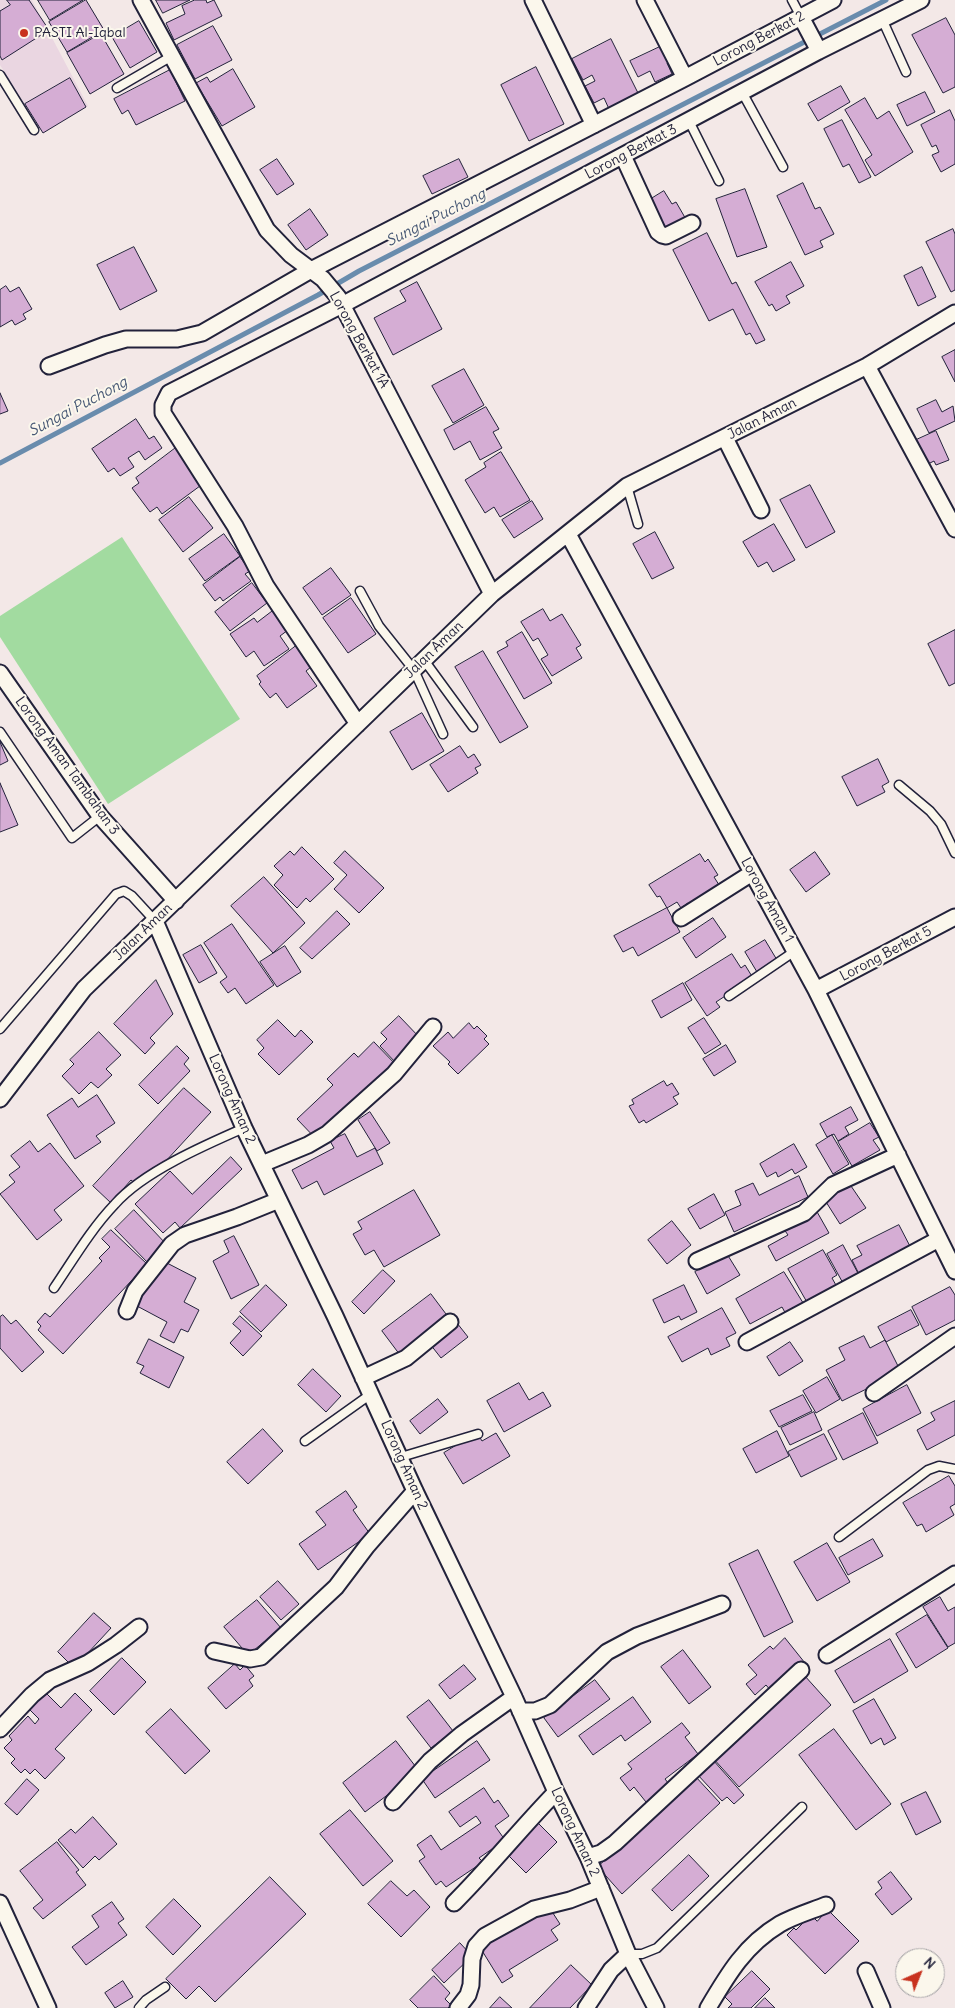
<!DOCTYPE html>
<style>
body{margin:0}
#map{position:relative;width:955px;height:2008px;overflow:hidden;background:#f3e8e7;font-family:Delius,sans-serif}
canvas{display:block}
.north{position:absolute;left:895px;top:1948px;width:50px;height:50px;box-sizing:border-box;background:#fbf7ec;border:1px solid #a4a2a5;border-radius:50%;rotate:44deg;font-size:14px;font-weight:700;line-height:20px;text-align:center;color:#22223b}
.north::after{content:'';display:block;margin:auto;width:18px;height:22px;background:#c8321e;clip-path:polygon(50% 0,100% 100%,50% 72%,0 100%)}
</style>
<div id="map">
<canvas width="955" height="2008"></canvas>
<div class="north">N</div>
</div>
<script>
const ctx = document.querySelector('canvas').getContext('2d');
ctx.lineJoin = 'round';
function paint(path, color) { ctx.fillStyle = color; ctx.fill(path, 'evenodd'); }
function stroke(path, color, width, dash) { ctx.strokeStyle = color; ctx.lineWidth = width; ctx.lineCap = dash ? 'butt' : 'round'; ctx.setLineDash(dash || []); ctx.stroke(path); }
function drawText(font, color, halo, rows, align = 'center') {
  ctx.font = font + ' Delius,sans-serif'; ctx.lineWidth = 4; ctx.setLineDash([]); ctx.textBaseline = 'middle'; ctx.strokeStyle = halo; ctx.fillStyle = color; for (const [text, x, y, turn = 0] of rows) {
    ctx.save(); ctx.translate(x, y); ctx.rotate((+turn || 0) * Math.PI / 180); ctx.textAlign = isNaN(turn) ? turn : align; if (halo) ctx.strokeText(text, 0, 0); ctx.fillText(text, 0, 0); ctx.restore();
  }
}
paint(new Path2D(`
 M0,0H32L88,106L41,130L0,65Z`), '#ead6e1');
paint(new Path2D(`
 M122,537L240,719L108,804L0,637V616Z`), '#a2dba0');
stroke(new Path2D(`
 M0,463L318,295L359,271L886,0`), '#698cad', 5);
const building = new Path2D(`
 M7,0H29L49,30L2,60L0,56V11L10,5Z
 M38,0H83L50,20Z
 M86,0L104,30L67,52L49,22Z
 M156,0H190L163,13Z
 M195,0H206L207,3L214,0L222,16L174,40L166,23L185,14L182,6Z
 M946,18L955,35V87L943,93L912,35Z
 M139,21L157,52L130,68L112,37Z
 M213,26L232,60L195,79L177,45Z
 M101,34L124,74L90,94L67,53Z
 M611,39L639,95L609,109L604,98L594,103L585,86L595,81L592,75L583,80L572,59Z
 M664,45L672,61L667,63L672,74L655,82L650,71L638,77L630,61Z
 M536,67L564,124L529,141L501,85Z
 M233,69L255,107L222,126L196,83L207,77L210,82Z
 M170,70L185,101L136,125L128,110L122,114L114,99Z
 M70,78L86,107L43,133L25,104Z
 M841,86L850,102L818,121L808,104Z
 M925,92L935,112L907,126L897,105Z
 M865,98L877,119L889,111L913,152L875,176L865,160L872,155L845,110Z
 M950,110L955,121V164L941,172L932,155L939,152L936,145L932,147L921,125Z
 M842,120L871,177L859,183L849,164L843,167L824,129Z
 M277,159L294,184L277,195L260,170Z
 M459,159L468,177L432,194L423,176Z
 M803,183L815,209L820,207L834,234L820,241L823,247L805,255L777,196Z
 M745,189L767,247L737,257L716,199Z
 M664,191L672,204L676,202L687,221L667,232L651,199Z
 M310,209L328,235L306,250L288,225Z
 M953,229L955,234V290L951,292L926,242Z
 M707,233L732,284L736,282L765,340L756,344L750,333L746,335L733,309L709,321L673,250Z
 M134,247L157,291L120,310L97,265Z
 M791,262L804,286L786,296L790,303L776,311L772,304L769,306L755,282Z
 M922,267L936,297L918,306L904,276Z
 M417,282L442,329L393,355L374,318L406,301L400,291Z
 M6,286L10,292L19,287L32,309L23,314L26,319L15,325L12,320L0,327V290Z
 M955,350V382L942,357Z
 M464,369L484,405L453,423L432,386Z
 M0,393L8,411L0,414Z
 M936,400L942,412L953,406L955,421L929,433L917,409Z
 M486,407L499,429L493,432L502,448L480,460L470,441L454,450L444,430Z
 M136,419L149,439L154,436L162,448L145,460L139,451L128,458L134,467L120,476L114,468L108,472L92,449Z
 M936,431L949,460L936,465L934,461L926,465L914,441Z
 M177,447L204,483L162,514L157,507L150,512L132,488L139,483L136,478Z
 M501,452L530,500L500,517L494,507L485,513L465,480L486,467L484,463Z
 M810,485L835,532L806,548L780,500Z
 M189,497L213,528L183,552L159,520Z
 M532,501L543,519L514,538L502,520Z
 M774,524L795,560L773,572L767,562L758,567L743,542Z
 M655,532L674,568L652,579L633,544Z
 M224,534L240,556L205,581L189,559Z
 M240,557L250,571L245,574L251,581L223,601L220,597L215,601L203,585Z
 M331,568L351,595L322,615L303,588Z
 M252,583L267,603L230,631L215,612Z
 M351,598L376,634L348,653L323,618Z
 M543,609L550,621L562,614L581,645L576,648L582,658L552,676L541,659L548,655L538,638L533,641L521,622Z
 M274,610L288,630L280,636L289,649L264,666L254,651L246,657L230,634L254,618L257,622Z
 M955,630V683L949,686L928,644Z
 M522,632L552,683L524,699L497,652L508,646L506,642Z
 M296,646L311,667L306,671L317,686L287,708L276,693L270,698L259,684L261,682L257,676Z
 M483,651L528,727L500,743L455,667Z
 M422,713L444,751L412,770L390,732Z
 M0,742L8,761L0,765Z
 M460,746L468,758L474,754L481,765L475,768L478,773L448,792L430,765Z
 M878,759L889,782L882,786L885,792L857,806L842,777Z
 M0,783L18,825L0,832Z
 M302,847L334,879L310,902L306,898L297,908L274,885L283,875L274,866L290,851L294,855Z
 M345,851L384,888L359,913L334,889L347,875L334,863Z
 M815,852L830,874L806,892L790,870Z
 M700,854L705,862L708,859L718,875L714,877L721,888L690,907L688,903L681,908L677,902L667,908L660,896L657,897L649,885Z
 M264,877L305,923L273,953L231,906Z
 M667,908L680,932L638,956L633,947L623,952L614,936Z
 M337,911L350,924L312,959L300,948Z
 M713,918L726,937L696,958L683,938Z
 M232,924L274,985L246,1004L235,988L228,993L220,982L227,977L204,943Z
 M765,940L780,965L760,977L745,952Z
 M201,945L217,973L199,983L183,955Z
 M285,946L301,972L277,987L260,962Z
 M732,954L741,968L745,965L753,978L716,1002L720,1007L707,1016L685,983Z
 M156,980L173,1014L150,1038L155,1043L145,1054L114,1024Z
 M683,983L692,1000L661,1018L652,1001Z
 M399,1016L421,1039L396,1063L380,1046L387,1039L381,1033Z
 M704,1018L721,1044L705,1054L688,1028Z
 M278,1020L295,1037L301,1030L313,1042L279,1075L258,1054L264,1048L257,1040Z
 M469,1023L474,1029L477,1026L487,1036L484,1039L489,1044L458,1074L448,1064L450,1062L433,1046L448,1032L453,1038Z
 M99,1032L121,1055L106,1069L112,1075L98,1088L91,1082L79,1094L62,1076L74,1064L70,1060Z
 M374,1042L398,1067L319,1142L297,1119L333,1085L327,1079L354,1053L358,1057Z
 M726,1045L736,1062L714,1076L703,1059Z
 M177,1046L189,1058L184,1064L190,1071L158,1104L139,1085Z
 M664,1081L667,1086L672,1083L679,1094L673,1097L678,1104L646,1123L644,1120L639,1123L629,1106L634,1104L632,1100Z
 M184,1088L211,1112L153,1175L138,1186L131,1180L111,1203L93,1186Z
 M97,1095L115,1123L96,1136L101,1142L75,1159L47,1115L72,1098L78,1107Z
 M851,1107L858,1120L845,1127L849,1134L838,1141L834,1134L827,1137L820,1124Z
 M370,1112L390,1143L377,1151L358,1120Z
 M870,1123L879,1137L873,1140L880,1150L852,1166L838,1142Z
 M345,1134L357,1157L375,1148L383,1164L324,1195L317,1181L302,1189L292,1170L334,1148L330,1141Z
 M832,1135L849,1164L833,1174L816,1145Z
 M30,1141L38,1152L50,1143L84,1186L54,1210L62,1220L37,1240L0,1194L15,1182L9,1175L20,1167L11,1156Z
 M794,1144L807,1167L795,1174L792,1169L778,1177L776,1172L767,1177L760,1164Z
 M231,1157L242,1169L180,1228L175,1222L163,1233L135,1204L170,1171L192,1194Z
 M799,1176L808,1197L734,1232L725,1212L741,1205L735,1191L753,1183L759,1195Z
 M843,1181L847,1188L851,1186L866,1208L840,1224L821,1194Z
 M414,1190L440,1235L384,1267L374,1250L365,1255L353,1234L362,1229L358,1222Z
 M714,1194L725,1215L700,1229L688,1209Z
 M134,1210L167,1245L148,1263L115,1229Z
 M816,1210L829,1233L776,1261L768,1246L788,1235L783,1228Z
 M672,1221L691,1245L667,1264L648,1240Z
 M899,1225L913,1252L861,1278L852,1260L862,1255L857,1246Z
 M111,1230L147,1264L63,1354L38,1330L41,1326L37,1322L45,1313L50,1317L102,1261L99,1258L110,1247L102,1239Z
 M234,1236L259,1285L231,1299L213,1261L229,1252L224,1241Z
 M843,1245L860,1277L844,1285L827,1254Z
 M823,1250L837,1275L832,1278L837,1287L808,1304L788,1269Z
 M727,1254L740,1275L707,1294L695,1272Z
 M165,1262L196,1278L184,1302L199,1310L188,1332L181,1329L174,1343L160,1336L167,1322L137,1306L151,1276Z
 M383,1270L395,1281L364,1314L352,1302Z
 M784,1272L805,1306L787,1316L782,1307L750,1324L736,1299Z
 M266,1285L287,1305L261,1332L240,1312Z
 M684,1285L697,1312L681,1320L679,1316L664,1323L653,1300Z
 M950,1287L955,1295V1320L926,1335L912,1307Z
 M431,1294L449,1318L400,1355L382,1331Z
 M722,1308L736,1333L726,1338L730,1346L711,1355L708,1348L682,1362L668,1337Z
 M911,1310L919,1325L886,1342L878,1327Z
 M3,1315L11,1324L16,1320L44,1352L22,1372L0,1348V1317Z
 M240,1316L262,1336L243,1356L230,1343L241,1331L233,1324Z
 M457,1323L468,1337L441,1358L430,1344Z
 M864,1336L870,1348L885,1340L901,1372L842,1401L826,1370L845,1360L839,1348Z
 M149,1339L184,1357L169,1388L140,1373L144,1366L137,1363Z
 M790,1342L803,1361L779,1376L767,1357Z
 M313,1369L341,1396L326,1412L298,1385Z
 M827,1377L840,1399L816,1413L803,1391Z
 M519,1383L529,1400L543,1392L551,1406L504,1432L487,1401Z
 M907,1385L921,1413L877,1436L863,1409Z
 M803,1395L812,1411L779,1427L770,1411Z
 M438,1399L448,1412L420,1434L410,1421Z
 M955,1401V1435L927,1450L917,1430L935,1420L931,1413Z
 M814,1412L822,1430L790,1445L781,1428Z
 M863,1413L878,1443L843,1460L828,1431Z
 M263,1429L283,1451L248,1484L227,1462Z
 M777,1431L789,1456L756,1473L743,1449Z
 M477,1433L482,1441L496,1433L510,1456L463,1484L444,1453Z
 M824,1434L837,1459L801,1477L788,1452Z
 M949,1476L955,1486V1504L950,1507L954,1515L926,1532L922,1524L917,1526L903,1503Z
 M346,1491L357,1507L353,1510L370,1534L318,1570L299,1544L326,1525L316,1512Z
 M873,1539L883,1556L848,1575L839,1558Z
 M827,1543L850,1582L817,1601L794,1562Z
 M758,1550L793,1622L764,1637L729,1564Z
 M278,1581L299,1604L281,1620L260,1597Z
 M940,1597L948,1611L955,1607V1643L948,1647L923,1607Z
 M257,1600L281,1628L248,1655L224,1627Z
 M94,1613L111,1628L74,1668L58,1652Z
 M927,1615L948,1648L916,1668L896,1634Z
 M785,1638L805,1663L771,1691L766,1685L755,1695L746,1684L757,1675L748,1665L770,1646L773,1649Z
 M890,1639L908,1671L854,1703L835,1671Z
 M683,1650L711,1687L689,1704L661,1667Z
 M122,1658L146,1682L114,1715L90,1691Z
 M235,1664L240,1670L245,1665L254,1676L249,1680L253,1686L226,1709L208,1688Z
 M464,1665L476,1679L450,1699L439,1685Z
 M804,1675L831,1705L739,1787L712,1757Z
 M595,1680L610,1699L558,1737L544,1718Z
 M44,1691L61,1708L75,1693L92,1710L55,1749L65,1758L45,1779L35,1769L30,1774L25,1769L21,1773L11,1763L15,1759L4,1748L12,1740L9,1736L28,1716L35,1724L39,1719L28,1708Z
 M633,1697L651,1722L625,1741L621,1735L593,1755L579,1736Z
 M874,1699L896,1738L884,1745L881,1738L871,1744L853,1711Z
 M429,1700L453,1731L431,1748L407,1717Z
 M171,1709L210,1751L185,1774L146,1732Z
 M682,1723L690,1733L685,1737L698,1754L665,1779L669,1784L646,1802L634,1787L630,1791L620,1778L632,1769L628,1764Z
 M834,1729L891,1804L856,1830L799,1755Z
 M396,1741L419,1771L365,1812L343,1783Z
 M477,1741L490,1760L435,1798L422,1779Z
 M713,1760L744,1795L734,1804L727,1797L722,1801L697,1774Z
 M695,1776L720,1803L622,1894L598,1867Z
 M27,1779L39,1790L17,1815L5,1804Z
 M484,1788L494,1803L498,1800L509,1816L495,1826L505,1840L479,1858L483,1862L446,1887L441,1881L436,1885L419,1861L425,1857L417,1845L431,1835L441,1850L481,1823L476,1816L460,1827L449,1812Z
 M926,1792L941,1822L916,1835L901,1804Z
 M350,1810L393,1861L363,1886L320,1834Z
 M93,1817L117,1844L99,1860L95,1856L83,1868L58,1840L71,1829L75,1833Z
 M538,1823L557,1842L526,1873L507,1854Z
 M57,1842L79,1870L76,1872L86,1885L43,1919L33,1908L43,1900L20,1871Z
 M689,1855L709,1876L672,1911L652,1890Z
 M891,1872L912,1899L892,1915L875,1894L882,1888L878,1882Z
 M270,1877L306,1914L215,2002L199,1986L186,1999L166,1979Z
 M391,1881L407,1896L414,1890L430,1907L401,1937L368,1904Z
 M174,1899L201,1926L173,1955L146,1927Z
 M112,1902L124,1919L118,1923L127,1935L86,1965L72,1947L99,1927L92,1916Z
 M549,1907L560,1924L551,1930L558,1940L509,1970L513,1976L502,1983L481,1949Z
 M828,1910L859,1941L825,1974L787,1935L794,1928L796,1930L811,1915L817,1921Z
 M460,1943L472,1956L444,1983L432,1970Z
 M571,1965L592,1985L570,2008H530Z
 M752,1971L770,1989L751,2008H728L732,2004L725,1997Z
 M434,1976L450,1993L445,1999L451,2005L448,2008H418L410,2000Z
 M123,1981L133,1997L115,2008L105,1993Z
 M500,1997L512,2008H490Z
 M765,1998L775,2008H755Z`);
paint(building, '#d5add4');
stroke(building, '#22223b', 1);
const lane = new Path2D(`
 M792,0L801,17
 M882,19L906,72
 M0,75L34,130
 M117,88L172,56
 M742,92L783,167
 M689,121L719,181
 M627,486L638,524
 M360,591L379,626L414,670L443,734
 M424,660L473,727
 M0,732L72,838L100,816
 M899,785L930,811L941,824L955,853
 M729,996L795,951
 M0,1029L116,894L124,891L132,896L155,921
 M54,1288C73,1260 91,1229 115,1204C143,1172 205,1145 244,1128
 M305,1441L371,1394
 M401,1457L478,1434
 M839,1537L928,1470L939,1466L955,1469
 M628,1954H642L657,1948L802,1807
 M139,2008L146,2000L165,1987`);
const street = new Path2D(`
 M141,0L267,230L291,255L323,279L338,297L492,594
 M533,0L594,125
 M645,0L685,78
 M801,17L819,51
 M623,156L658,232L662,235L666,236L692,223
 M49,366L105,345L126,339H177L202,333L311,270L685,78L833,0
 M867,366L955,529
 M725,438L761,510
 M568,534L816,990L955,1271
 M0,673L100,816L176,901
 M358,724L266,586L235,526L163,413V405L169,393L342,305L819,51L921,0
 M681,918L752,873
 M155,921L244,1128L335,1316L415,1491L514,1697L556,1792L588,1857L628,1954L656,2008
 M816,990L955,917
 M0,1099L84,989L492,594L627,486L867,366L955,313
 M262,1164L308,1145L327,1134L394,1074L433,1027
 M697,1261L804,1213L833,1185L898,1155
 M127,1311L135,1291L172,1244L185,1235L237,1217L279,1200
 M747,1342L939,1239
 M363,1378L406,1358L450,1322
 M874,1393L955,1336
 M214,1651L250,1659L261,1657L336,1587L367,1546L415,1491
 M827,1655L955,1574
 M520,1711H535L550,1705L607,1652L637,1636L722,1604
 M0,1729L32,1695L50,1680L88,1663L116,1645L139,1627
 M393,1802L430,1761L462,1734L514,1697
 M588,1857L601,1853L615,1843L801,1670
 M0,1903L48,2008
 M454,1903C490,1867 521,1828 556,1792
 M866,1971L882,2008
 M458,2008L468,1995L471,1985L472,1959L476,1946L485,1936L534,1909L570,1900L601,1888
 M586,2008L611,1970L628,1954
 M708,2008C728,1974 745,1945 780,1924C794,1916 811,1911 826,1905`);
stroke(lane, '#22223b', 11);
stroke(street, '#22223b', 19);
stroke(lane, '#fbf7ec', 8);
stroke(street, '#fbf7ec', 15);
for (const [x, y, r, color] of [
 [24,33,5,"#c8321e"]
]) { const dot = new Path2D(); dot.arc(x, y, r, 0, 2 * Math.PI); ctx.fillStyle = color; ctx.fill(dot); stroke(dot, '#fbf7ec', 2); }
drawText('14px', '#22223b', '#fbf7ec', [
 ["PASTI Al-Iqbal",34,33]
], 'left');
drawText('14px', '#22223b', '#fbf7ec', [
 ["Lorong Berkat 2",759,39,-28],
 ["Lorong Berkat 3",631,152,-28],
 ["Lorong Berkat 1A",359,340,61],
 ["Jalan Aman",762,419,-27],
 ["Jalan Aman",434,650,-44],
 ["Lorong Aman Tambahan 3",67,766,54],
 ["Lorong Aman 1",767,900,61],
 ["Jalan Aman",143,932,-44],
 ["Lorong Berkat 5",886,954,-28],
 ["Lorong Aman 2",232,1099,66],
 ["Lorong Aman 2",404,1465,66],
 ["Lorong Aman 2",575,1832,65]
]);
drawText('italic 15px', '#465774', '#fbf7ec', [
 ["Sungai Puchong",436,218,-27],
 ["Sungai Puchong",78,407,-28]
]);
</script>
